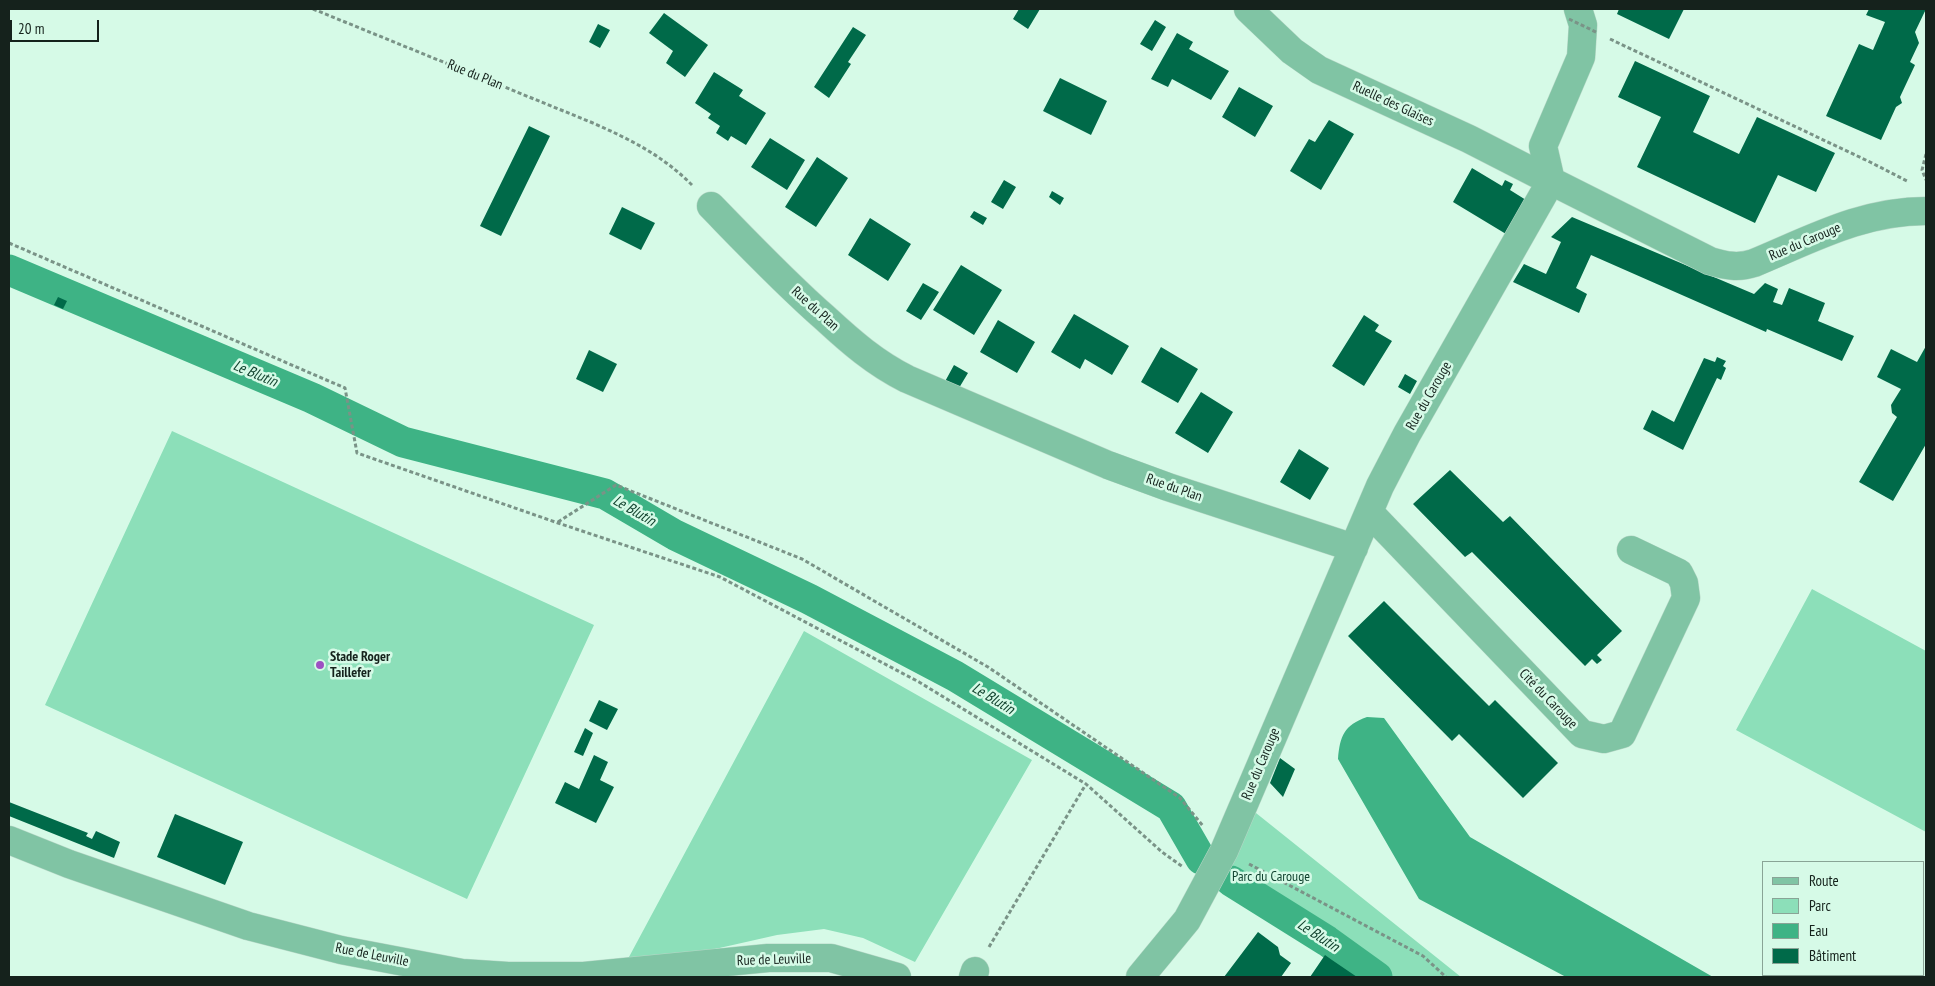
<!DOCTYPE html>
<meta charset="utf-8">
<style>
body{margin:0}
#map{position:relative;width:1935px;height:986px;overflow:hidden;background:#d6fae7;font-family:"PT Sans Narrow",sans-serif}
canvas{display:block}
.frame{position:absolute;inset:0;border:10px solid #15221c;pointer-events:none}
.legend{position:absolute;left:1762px;top:861px;width:162px;height:115px;box-sizing:border-box;background:#d6fae7;border:1px solid #89a496;margin:0;padding:6px 9px;list-style:none;font-size:15px;color:#15221c}
.legend li{display:flex;align-items:center;gap:10px;height:25px}
.legend b{width:25px;border:1px solid #89a496}
.scale{position:absolute;left:10px;top:20px;width:89px;height:22px;box-sizing:border-box;border:2px solid #15221c;border-top:0;padding-left:6px;font-size:15px;line-height:18px;white-space:nowrap;color:#15221c;-webkit-text-stroke:4px #d6fae7;paint-order:stroke}
</style>
<div id="map">
<canvas width="1935" height="986"></canvas>
<div class="frame"></div>
<ul class="legend">
<li><b style="height:6px;background:#80c4a4"></b>Route</li>
<li><b style="height:14px;background:#8cdfb9"></b>Parc</li>
<li><b style="height:14px;background:#3eb385"></b>Eau</li>
<li><b style="height:14px;background:#006a49"></b>Bâtiment</li>
</ul>
<div class="scale">20 m</div>
</div>
<script>
const ctx = document.querySelector('canvas').getContext('2d');
ctx.lineJoin = 'round';
function paint(path, color) { ctx.fillStyle = color; ctx.fill(path, 'evenodd'); }
function stroke(path, color, width, dash) { ctx.strokeStyle = color; ctx.lineWidth = width; ctx.lineCap = dash ? 'butt' : 'round'; ctx.setLineDash(dash || []); ctx.stroke(path); }
function drawText(font, color, halo, rows, align = 'center') {
  ctx.font = font + ' "PT Sans Narrow",sans-serif'; ctx.lineWidth = 5; ctx.setLineDash([]); ctx.textBaseline = 'middle'; ctx.strokeStyle = halo; ctx.fillStyle = color; for (const [text, x, y, turn = 0] of rows) {
    ctx.save(); ctx.translate(x, y); ctx.rotate((+turn || 0) * Math.PI / 180); ctx.textAlign = isNaN(turn) ? turn : align; if (halo) ctx.strokeText(text, 0, 0); ctx.fillText(text, 0, 0); ctx.restore();
  }
}
paint(new Path2D(`
 M172,431L594,625L467,899L45,705Z
 M1812,589L1926,651V832L1736,730Z
 M804,631L1032,760L915,962L863,938L824,929L777,935L622,970Z
 M1251,809L1461,977H1358L1217,890Z`), '#8cdfb9');
paint(new Path2D(`
 M1367,717L1384,718L1470,837L1713,977H1566L1419,899L1338,759C1340,736 1344,725 1367,717Z`), '#3eb385');
stroke(new Path2D(`
 M9,270L312,398L403,442L605,494L675,535L809,599L955,676L1171,807L1201,859
 M1231,881L1327,941L1377,977`), '#3eb385', 31);
paint(new Path2D(`
 M1019,9H1040L1028,29L1013,19Z
 M1619,9H1684L1669,39L1617,14Z
 M1869,9H1926L1915,32L1919,43L1910,62L1915,65L1900,97L1902,103L1896,107L1881,140L1826,116L1859,44L1873,50L1885,22L1866,15Z
 M664,13L708,45L685,77L666,63L673,51L649,33Z
 M1155,20L1166,27L1152,51L1140,44Z
 M598,24L610,30L600,48L589,42Z
 M853,27L866,35L848,62L851,64L829,98L814,87Z
 M1177,33L1193,42L1189,49L1229,71L1211,100L1172,79L1168,87L1151,79Z
 M1635,61L1710,96L1693,132L1739,154L1757,117L1835,153L1816,192L1778,175L1755,223L1637,167L1661,117L1618,97Z
 M714,72L743,90L739,96L766,113L746,145L731,136L728,141L716,133L720,126L708,118L711,114L695,103Z
 M1060,78L1107,101L1091,135L1043,111Z
 M1239,87L1273,106L1255,137L1222,117Z
 M1329,120L1354,134L1321,190L1290,171L1309,139L1315,142Z
 M529,126L550,136L501,236L480,226Z
 M770,138L805,160L787,190L751,167Z
 M817,157L848,178L816,227L785,207Z
 M1472,168L1502,186L1505,180L1513,184L1510,190L1526,200L1506,234L1453,202Z
 M1004,180L1016,187L1003,209L991,202Z
 M1052,191L1064,198L1060,205L1049,197Z
 M622,207L655,223L641,250L609,234Z
 M974,211L987,218L983,225L970,217Z
 M1572,217L1754,294L1765,283L1778,289L1773,302L1782,305L1789,288L1825,303L1818,321L1854,336L1842,361L1767,329L1766,332L1591,255L1576,288L1587,294L1579,313L1513,282L1524,264L1546,274L1561,242L1551,237Z
 M870,218L911,244L888,281L848,255Z
 M961,265L1002,290L974,335L933,310Z
 M923,283L939,292L921,320L906,311Z
 M58,297L67,301L63,309L54,305Z
 M1074,314L1129,346L1112,375L1085,359L1080,369L1051,352Z
 M1364,315L1379,325L1375,331L1392,341L1364,386L1332,366Z
 M998,320L1035,342L1017,373L980,352Z
 M1926,346V444L1893,501L1859,482L1897,417L1892,413L1891,405L1901,389L1877,377L1891,349L1917,362Z
 M1161,347L1198,369L1178,403L1141,382Z
 M589,350L617,364L603,392L576,379Z
 M1717,357L1726,361L1723,366L1726,368L1721,380L1717,378L1683,450L1643,429L1652,410L1674,422L1704,358L1715,362Z
 M954,365L968,373L956,393L942,387Z
 M1405,374L1417,381L1410,394L1398,387Z
 M1201,392L1233,412L1208,453L1175,433Z
 M1299,449L1329,468L1310,500L1280,482Z
 M1450,470L1503,522L1510,516L1622,631L1597,655L1602,660L1597,664L1592,659L1585,666L1472,552L1465,557L1413,504Z
 M1384,601L1489,706L1495,700L1558,763L1523,798L1459,734L1452,741L1348,636Z
 M599,700L618,709L607,730L589,721Z
 M585,728L593,733L583,756L574,752Z
 M594,755L608,762L600,780L614,787L596,823L555,803L565,782L579,789Z
 M1280,758L1295,769L1283,797L1270,783Z
 M9,802L88,833L86,836L92,839L96,831L120,842L114,858L9,816Z
 M175,814L243,842L225,885L157,857Z
 M1258,932L1278,947L1280,955L1291,963L1281,977H1224Z
 M1325,955L1332,960L1357,977H1310Z`), '#006a49');
const minor = new Path2D(`
 M1248,9L1292,51L1319,70L1469,139L1551,181
 M1551,181L1543,146L1581,57L1583,25L1578,9
 M711,206C748,244 785,283 825,318C851,342 875,363 907,379L1108,465L1168,487L1354,548
 M1369,512L1582,734L1604,739L1622,734L1686,598L1684,583L1679,573L1631,550
 M9,840L69,864L248,926L341,950L462,973L508,976H584L768,958H831L897,977
 M973,977L975,971
 M1140,977L1187,920L1224,851L1380,486L1407,434L1551,181L1710,261C1726,266 1739,268 1754,263C1812,239 1862,211 1926,211`);
stroke(minor, '#b7d7c7', 29);
stroke(new Path2D(`
 M313,9L593,123C631,140 662,155 692,185
 M1610,39L1870,162L1909,182
 M1926,154L1922,170L1926,180
 M9,243L345,388L357,453L558,523L720,577L919,682L1086,784L1162,852L1183,867
 M558,522L616,485L802,559L988,667L1180,798L1203,826
 M1249,864L1423,956L1446,977
 M989,947L1086,784`), '#7a9387', 3, [4, 2.5]);
stroke(minor, '#80c4a4', 28);
stroke(new Path2D(`
 M1569,19L1598,33`), '#7a9387', 3, [4, 2.5]);
for (const [x, y, r, color] of [
 [320,665,5,"#9d50c2"]
]) { const dot = new Path2D(); dot.arc(x, y, r, 0, 2 * Math.PI); ctx.fillStyle = color; ctx.fill(dot); stroke(dot, '#d6fae7', 2); }
drawText('14px', '#15221c', '#d6fae7', [
 ["Rue du Plan",475,75,22],
 ["Ruelle des Glaises",1393,104,25],
 ["Rue du Carouge",1805,242,-23],
 ["Rue du Plan",815,309,42],
 ["Rue du Carouge",1429,396,-60],
 ["Rue du Plan",1174,488,19],
 ["Cité du Carouge",1548,699,46],
 ["Rue du Carouge",1261,764,-67],
 ["Rue de Leuville",372,955,11],
 ["Rue de Leuville",774,960,-2]
]);
drawText('bold 14px', '#15221c', '#d6fae7', [
 ["Stade Roger",330,657],
 ["Taillefer",330,673]
], 'left');
drawText('14px', '#0d3f2c', '#d6fae7', [
 ["Parc du Carouge",1271,877]
]);
drawText('italic 15px', '#144430', '#d6fae7', [
 ["Le Blutin",255,374,23],
 ["Le Blutin",634,511,30],
 ["Le Blutin",993,699,31],
 ["Le Blutin",1318,936,33]
]);
</script>
